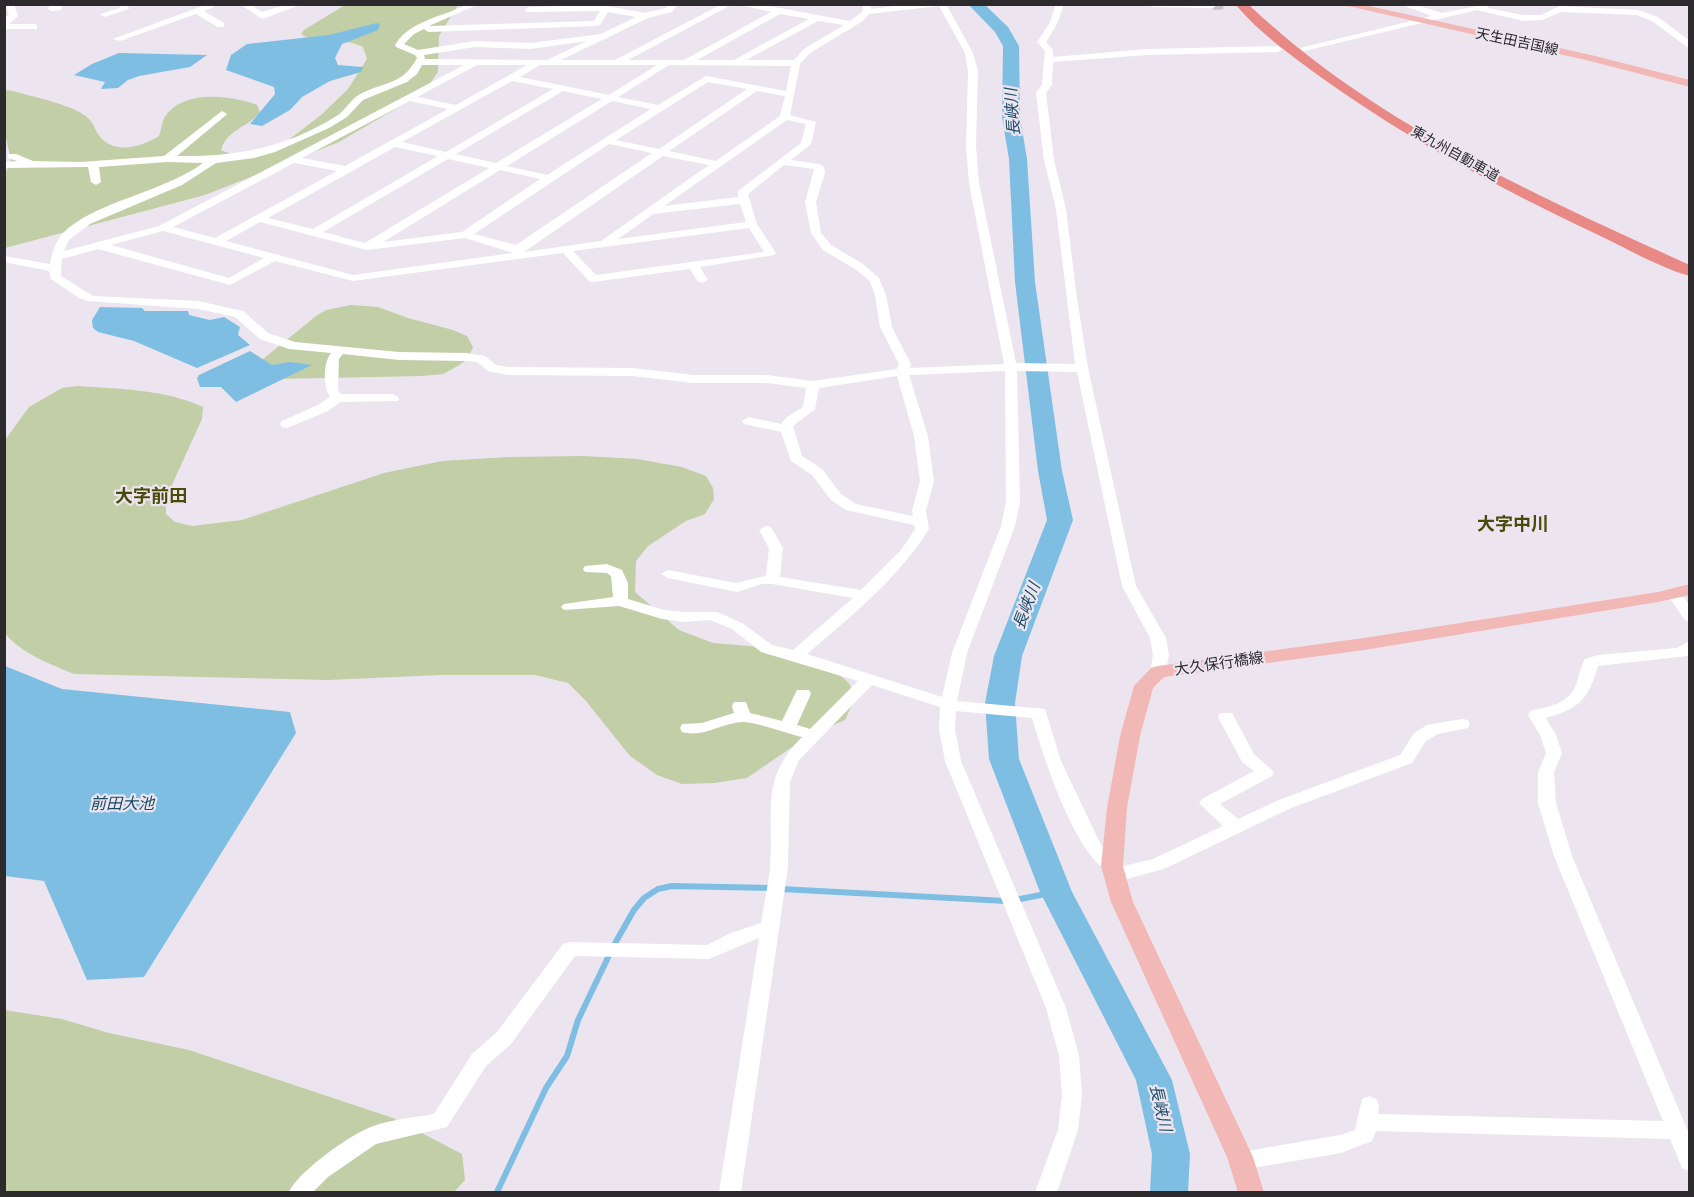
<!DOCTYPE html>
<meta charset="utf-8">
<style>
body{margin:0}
#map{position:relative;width:1694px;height:1197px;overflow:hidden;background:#ece5f0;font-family:Quicksand,sans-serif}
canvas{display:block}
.frame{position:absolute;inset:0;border:6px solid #2d2a2e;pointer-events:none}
</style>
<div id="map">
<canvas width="1694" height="1197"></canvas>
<div class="frame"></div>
</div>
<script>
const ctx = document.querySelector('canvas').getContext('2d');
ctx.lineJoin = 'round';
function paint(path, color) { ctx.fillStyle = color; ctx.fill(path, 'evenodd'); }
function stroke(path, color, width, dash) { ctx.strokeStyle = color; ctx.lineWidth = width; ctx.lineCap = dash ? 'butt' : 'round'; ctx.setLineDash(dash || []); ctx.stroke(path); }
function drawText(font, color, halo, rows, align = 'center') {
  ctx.font = font + ' Quicksand,"Noto Sans JP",sans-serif'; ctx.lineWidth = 4.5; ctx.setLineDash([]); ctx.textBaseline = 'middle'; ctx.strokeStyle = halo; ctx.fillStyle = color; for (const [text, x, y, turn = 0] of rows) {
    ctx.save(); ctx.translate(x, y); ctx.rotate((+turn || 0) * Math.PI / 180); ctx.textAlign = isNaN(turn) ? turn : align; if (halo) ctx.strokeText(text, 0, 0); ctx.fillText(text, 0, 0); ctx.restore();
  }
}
paint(new Path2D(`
 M345,5H458L439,36L438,72L423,93L339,142L205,195L5,248V174L11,160L5,134L4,90L13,91C33,97 71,104 87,117C94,123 96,134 103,140C119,154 143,146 159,136C161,131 162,123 164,118C182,89 231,95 257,105L260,112C248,128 227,129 221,150L233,155L278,148L321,115L348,89L367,59L363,47L353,43L306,37L301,34L304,30Z
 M351,305L378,307L408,318L453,330L467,336L473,347L468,359L456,367L443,374L422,376L277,379L252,368L316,316L326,310Z
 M77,386C119,389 164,389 203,407L202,419L166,498V514L175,522L192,526L242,520L384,473L442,461L509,457L583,456L637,459L682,467L706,476L713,488L714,499L705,514L686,521L648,546L636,561L635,592L679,630L713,643L761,647L829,667L848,682L856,696L845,720L808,736L747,778L714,783L682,784L657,775L630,756L586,701L568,683L535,675H440L328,680L74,674C52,665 20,653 5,633V440L29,407L62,388Z
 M4,1010L62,1019L109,1033L189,1050L393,1118L462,1154L465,1180L454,1192H5Z`), '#c2cea5');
paint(new Path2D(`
 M377,23L380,25L378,30L342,44L335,58L338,65L363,67L361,72L330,81L302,97L290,110L262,126L250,124L275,94L274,87L226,70L231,55L247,44L329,35Z
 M119,53L207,55L190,67L139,76L128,80L118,88L101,89L105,82L74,75L92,64Z
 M100,307L142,308L145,311H188L189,315L210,320L224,317L240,327L238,335L250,345L197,368L134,341L98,332L93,328L92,320Z
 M250,351L272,365L290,362L312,365L236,402L221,387H200L197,378L199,375Z
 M5,666L62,689L290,712L296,733L144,977L87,980L44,881L5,876Z`), '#7ebee3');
stroke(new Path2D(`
 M781,889L1006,901
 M1015,900L1056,892
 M497,1192L546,1088L567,1056L578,1020L614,945L634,910L644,898L658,889L672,886L773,888`), '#7ebee3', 6);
paint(new Path2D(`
 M968,4H984L1008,27L1019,46L1020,117L1027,159L1035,282L1062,471L1073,520L1022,656L1015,703L1019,759L1072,892L1172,1080L1190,1154L1188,1192H1150L1152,1154L1136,1080L1040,892L989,759L985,703L994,656L1047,520L1038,471L1015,282L1009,159L1002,117L1003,46L995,32Z`), '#7ebee3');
stroke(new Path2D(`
 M1213,5L1226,4`), '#c6c0c9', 10, [10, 4.5]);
paint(new Path2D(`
 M6,4H14L18,16L9,24H34L37,25V29H4V19L9,15Z
 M55,4H63L61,10L51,11L47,8Z
 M119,4H127L129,9L104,17L100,14L120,8Z
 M208,4H221L204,11L224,23V27H218L196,14L120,41L113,39Z
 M240,4H250L262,12L288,4L300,5L262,19Z
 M468,4H479L429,26L594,21L600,11L526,12L525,10L529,7L601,5L645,13L666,8L669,4H678L672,12L648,18L561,60H615L722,4H733L628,60H684L771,12L737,4H758L850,21L862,12L863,4H871V9L911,4H946L973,53L978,71L976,146L979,183L1016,363L1075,364L1056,209L1044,160L1036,93L1042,85L1045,51L1037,42L1049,24L1056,4H1064L1057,24L1046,42L1053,50V57L1147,49L1278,46L1282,49L1278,52L1147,55L1053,62L1052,85L1046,93L1054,160L1066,209L1076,291L1088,368L1136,586L1166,638L1169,656L1164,676H1152L1150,672L1153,656L1150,638L1122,586L1077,372L1017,371L1020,502L1015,526L967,653L957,701L1045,709L1061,761L1101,845L1118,861L1120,867L1153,859L1223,826L1199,803L1202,799L1254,771L1242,762L1218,717L1220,713H1232L1254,754L1274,772L1272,776L1220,804L1238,819L1279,800L1400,755L1414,733L1427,725L1462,719L1468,720L1470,724L1468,728L1438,734L1426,741L1412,763L1291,808L1164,869L1115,882L1109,880L1106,875L1108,871C1074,853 1043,755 1032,718L956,711L955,729L961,761L1066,1008L1079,1056L1082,1095L1078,1130L1057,1192H1035L1058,1130L1062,1095L1059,1056L1046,1008L945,761L939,729L940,707L872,685L799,760L790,782L788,867L741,1192H719L759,938L709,959L575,956L511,1044L486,1066L447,1127L376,1144L328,1177L313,1192H289C297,1173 345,1139 364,1130C384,1120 412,1118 434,1114L472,1054L497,1032L563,944L570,942L707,945L731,933L761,923C764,905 768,886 770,868C775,813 758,781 802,737C788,734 754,721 742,722C721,723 704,738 682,732L680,728L682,724L702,723L734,713L732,706L734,702H746L750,713L782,721L797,690H809L811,694L797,725L810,729L858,681L761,652L732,629L710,620L685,622L662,619L619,606L564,610L561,607L564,604L613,597L611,576L607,573L585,572L583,569L585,566L607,564L622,570L628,583V599L664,610L685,612H717L742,623L772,645L793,650L853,598L772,584H762L737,592L668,578L661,574L668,570L736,583L766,576L769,548L759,530L766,526L771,527L783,548L780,577L861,590L901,550L915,529L914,525L846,510L831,500L812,475L791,461L781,432L744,424L742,421L749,417L781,424L787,417L803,407L806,388L767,383H693L632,376L508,375L488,371L477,362L467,361L399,360L343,354L339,359L338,390L341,394H393L399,398L398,401L340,402L328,411L287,428L282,427L280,424L282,421L318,405L330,397C323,386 323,363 331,353L289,349L260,339L235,317L198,309L88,301L79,298L51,279L49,271L4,262V256L50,264C52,253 55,243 62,234C94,201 163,193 203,163L167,162L99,167L101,182L96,185L91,182L88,167L4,168V162L17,161L8,158V154H16L33,161L80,162L164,156L222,111L227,114L225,116L177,156C237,157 286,148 338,115C345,110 350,101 357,96C381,81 402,87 417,58L415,55L396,47L395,45C410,20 443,17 468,4ZM939,6L965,53L968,71L966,146L969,183L1004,364L910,368L911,364L892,327L886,295L879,278L863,264L831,245L821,233L816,202L825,173L824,167L819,164L791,160L811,144L816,122L790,115L800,64L810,53L863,21L869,14ZM608,12L636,17L601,34L531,43L475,41L418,50L404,44L414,34L424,29L428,32L597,26L600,25ZM780,14L809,19L734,60H697ZM818,21L844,25L804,49L794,60H746ZM587,41L547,60L425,59L424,55L475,47L531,49ZM422,65H464L159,226L64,251L69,240L90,224L182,185L216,163L254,158L275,152L329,128L347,117L363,100L407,82L417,74ZM477,65H527L456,105L417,97ZM540,65H657L609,95L520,77ZM669,65L791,66L786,91L706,76L658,105L618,97ZM512,81L553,89L446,152L402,142ZM708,82L747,89L659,149L616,140ZM563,91L602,99L496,163L456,154ZM757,91L785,96L780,116L716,161L669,151ZM410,101L448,109L345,166L302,158ZM612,101L651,109L547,175L507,166ZM787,120L806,124L801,143L738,191V197L664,206ZM609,144L652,153L516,245L474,234ZM395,147L438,156L313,229L268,218ZM663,156L709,165L601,241L524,252ZM448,159L489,168L365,243L323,232ZM294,163L337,171L215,238L173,227ZM784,165L814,169L805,202L811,233L823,250L855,269L869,280L875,295L880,327L899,364L897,369L813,381L767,375H693L632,368L508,367L496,365L485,356L467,353L399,352L295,342L268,333L243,311L198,301L93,296L61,276L62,259L98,249L230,285L275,261L353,281L563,253L589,281L593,282L690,269L698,282L702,283L708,280L700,267L774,255L776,253L757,224L748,194ZM500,170L540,179L462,232L383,242ZM740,204L746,222L618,239L653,214ZM260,222L367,250L465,238L513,253L353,275L226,241ZM749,228L764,252L596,275L573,251ZM163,231L264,258L229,278L111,245ZM1005,371L1006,502L1001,526L952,653L942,697L807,654C851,616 898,579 929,529L926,511L934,481L928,436L909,375ZM897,376L914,436L920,481L912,511L913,516L856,504L841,494L822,469L802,456L793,426L815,409L819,388Z
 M1148,4H1217V5L1213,8L1152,7Z
 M1399,4H1413L1442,13L1488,4V8L1523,15H1541L1560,6L1638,10L1658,17L1690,41V49L1652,21L1637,15L1561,12L1542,20L1523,21L1477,10L1304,51L1300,48L1432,16Z
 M1673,589L1678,590L1690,606V622L1685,620L1666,593Z
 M1690,641V654L1687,656L1598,666C1588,700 1580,708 1546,718L1556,735L1562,753L1554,772L1556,803L1572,856L1690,1136V1171L1682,1168L1670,1139L1376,1131L1372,1141L1341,1153L1241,1170L1233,1167L1230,1161L1233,1155L1241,1152L1340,1135L1355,1130L1362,1099L1369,1096L1376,1099L1379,1105L1378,1114L1663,1121L1554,856L1538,803V772L1546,753L1540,735L1528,715L1530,711C1547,707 1568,704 1575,687C1579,678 1580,668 1585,659L1598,655L1677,648Z`), '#fff');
paint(new Path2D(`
 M1339,4H1360L1591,55L1690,80V87L1590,61Z
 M1690,584V595L1658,602L1364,650L1164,677L1153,688L1140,736L1127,808L1123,866L1133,902L1253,1157L1264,1192H1238L1227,1157L1111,902L1101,866L1107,808L1120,736L1134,686L1151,668L1158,666L1364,638L1658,592Z`), '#f1b8b6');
paint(new Path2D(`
 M1235,4H1248C1372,122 1535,195 1690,265V276C1660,268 1622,246 1594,233C1500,188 1407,139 1322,78C1292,56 1259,33 1235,4Z`), '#e88986');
drawText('14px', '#2d2a2e', '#ece5f0', [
 ["天生田吉国線",1517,42,12],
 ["東九州自動車道",1455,154,29]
]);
drawText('15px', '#2d2a2e', '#ece5f0', [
 ["大久保行橋線",1219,664,-8]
]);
drawText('italic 16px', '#174a64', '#ece5f0', [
 ["長峡川",1013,112,-94],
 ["長峡川",1027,606,-69],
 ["前田大池",122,804],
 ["長峡川",1160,1108,77]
]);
drawText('bold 18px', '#4a4a0b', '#ece5f0', [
 ["大字前田",151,497],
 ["大字中川",1513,525]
]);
</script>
